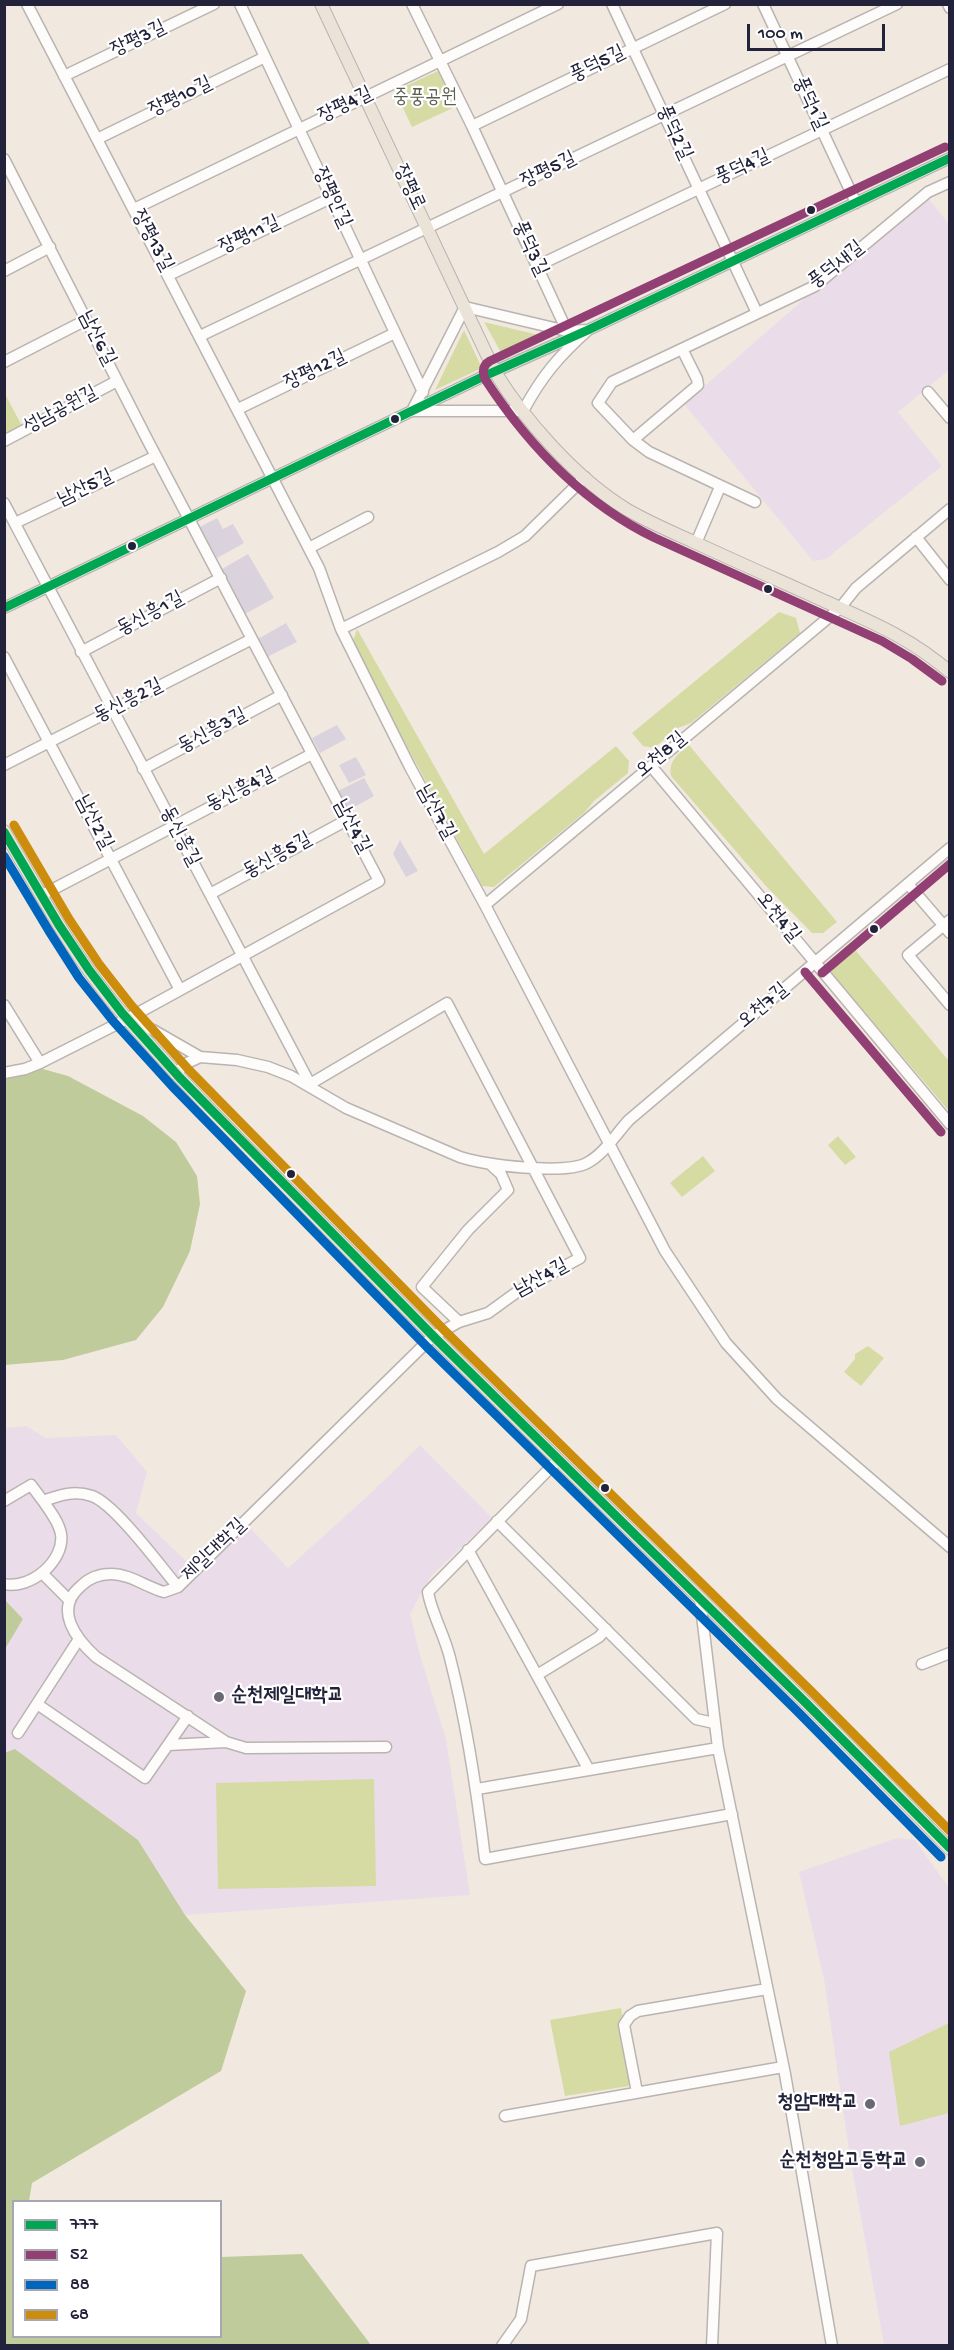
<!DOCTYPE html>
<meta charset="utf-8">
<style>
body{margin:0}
#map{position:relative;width:954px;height:2350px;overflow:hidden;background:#f1e9e0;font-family:"Gochi Hand",sans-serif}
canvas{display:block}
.frame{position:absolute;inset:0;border:6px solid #22223b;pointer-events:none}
.legend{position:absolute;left:12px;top:2200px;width:210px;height:138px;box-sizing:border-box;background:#fff;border:2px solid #a7a7b1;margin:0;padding:8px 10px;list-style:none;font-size:18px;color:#22223b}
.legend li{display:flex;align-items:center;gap:12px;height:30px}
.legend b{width:30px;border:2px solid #a7a7b1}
.scale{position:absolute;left:747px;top:24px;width:138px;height:27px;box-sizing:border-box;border:3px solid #22223b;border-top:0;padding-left:8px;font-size:18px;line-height:21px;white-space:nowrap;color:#22223b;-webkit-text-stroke:4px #fff;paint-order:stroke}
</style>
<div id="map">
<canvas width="954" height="2350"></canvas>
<div class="frame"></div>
<ul class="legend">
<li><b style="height:8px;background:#00a651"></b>777</li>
<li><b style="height:8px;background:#923f73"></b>52</li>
<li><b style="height:8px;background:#0065bd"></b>88</li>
<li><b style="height:8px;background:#cc8c0c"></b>68</li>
</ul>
<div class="scale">100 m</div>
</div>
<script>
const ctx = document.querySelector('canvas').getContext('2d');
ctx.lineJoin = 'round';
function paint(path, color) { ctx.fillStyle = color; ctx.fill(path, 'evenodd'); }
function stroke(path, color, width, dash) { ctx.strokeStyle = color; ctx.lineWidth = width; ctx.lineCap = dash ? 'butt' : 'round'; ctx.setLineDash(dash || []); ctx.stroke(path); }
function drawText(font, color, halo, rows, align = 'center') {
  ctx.font = font + ' "Gochi Hand","Poor Story",sans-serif'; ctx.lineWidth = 4.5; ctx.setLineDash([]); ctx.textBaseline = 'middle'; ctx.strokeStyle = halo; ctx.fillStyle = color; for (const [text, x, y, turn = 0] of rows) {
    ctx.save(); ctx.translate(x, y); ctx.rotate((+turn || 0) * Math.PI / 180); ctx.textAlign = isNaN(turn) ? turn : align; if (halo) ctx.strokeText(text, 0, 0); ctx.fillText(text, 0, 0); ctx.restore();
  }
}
paint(new Path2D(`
 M928,198L949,224V370L898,412L942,466L826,559L813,561L684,404L804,299Z
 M26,1426L46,1438L116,1435L147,1472L136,1513L188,1563L238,1515L288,1568L371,1493L420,1445L492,1518L431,1576L410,1614L420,1655L446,1739L470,1895L185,1915L138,1840L15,1749L5,1753L4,1649L23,1619L5,1600V1428Z
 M897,1838L915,1840L949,1888V2345H884L850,2157L824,1979L799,1872Z`), '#eadde9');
paint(new Path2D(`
 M217,518L223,529L233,524L244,543L217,558L200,527Z
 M248,554L274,598L245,614L222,569Z
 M286,623L297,642L267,657L258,639Z
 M337,725L346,739L320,753L312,738Z
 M356,757L366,775L349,783L339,765Z
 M364,778L374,796L349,810L338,791Z
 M400,840L418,871L406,877L393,854Z`), '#dad2dc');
paint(new Path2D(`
 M438,71L455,107L412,127L395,91Z
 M484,322L547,337L503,356Z
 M464,330L482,368L435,390Z
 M4,392L22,426L4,436Z
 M779,612L796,618L800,633L691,723L678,728L654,748L643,746L632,733Z
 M357,629L484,854L616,746L629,761L628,773L594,801L584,813L494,887L482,886L352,644Z
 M689,745L837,922L823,933H812L765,885L671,776C668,761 678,754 689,745Z
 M851,945L949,1061V1111L832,974C830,959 840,954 851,945Z
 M838,1136L856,1157L845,1165L828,1145Z
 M703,1156L715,1171L682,1197L670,1183Z
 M868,1346L884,1358L861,1386L844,1372L855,1359V1354Z
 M374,1779L376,1886L218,1889L216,1783Z
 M621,2008L635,2079L629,2086L565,2096L550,2020Z
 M949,2023V2113L900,2126L889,2052Z`), '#d6dba3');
paint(new Path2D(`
 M32,1066L68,1076L143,1116L176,1142L197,1176L200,1204L190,1251L163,1307L136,1340L63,1360L5,1365L4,1073Z
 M5,1600L23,1619L5,1649Z
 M15,1749L138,1840L185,1915L246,1991L221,2071L32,2183L29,2201L14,2202V2336H220L221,2257L302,2254L371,2345H5L4,1753Z`), '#c0cb9b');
const minor = new Path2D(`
 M27,4L319,568L341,629L410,767L485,905L665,1251L726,1343L777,1399L950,1547
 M240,4L423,392
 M412,4L472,126L567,331
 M612,4L757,313
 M763,4L856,203
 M948,4L950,8
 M64,76L214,4
 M472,126L725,4
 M97,139L265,57
 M4,159L148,441L379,881L127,1019L40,1063L4,1005
 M134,209L558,4
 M537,266L950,69
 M4,271L50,247
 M169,275L331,198
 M465,307L567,331L588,330C558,357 542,376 523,411H412Z
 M200,336L897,4
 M4,362L86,320
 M928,392L950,418
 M238,409L395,333
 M633,440L698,385L697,379L682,349
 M4,441L117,381
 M755,502L649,452L633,440L598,403L612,382L815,286L928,192L950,182
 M4,503L310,1084L308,1085
 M15,523L156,456
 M916,537L950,580
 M696,543L720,487
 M309,548L368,517
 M4,608L480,378L588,330L950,158
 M341,629L498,552L525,536L585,477
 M81,652L221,578
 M4,657L180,990
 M4,765L252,639
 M651,766L950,1124
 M143,769L282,695
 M908,884L950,933
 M210,894L347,820
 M42,895L312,754
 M485,905L840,608L856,588L950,509
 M950,920L908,955L950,1005
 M127,1019L153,1030L200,1057
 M4,1073L25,1069L40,1063
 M175,1074L187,1063L200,1057L237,1060L268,1067L291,1076L346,1108L460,1157C485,1165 564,1175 587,1163C604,1154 616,1134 629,1120L950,848
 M310,1084L447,1003L580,1258L517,1292L488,1313L459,1322
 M558,1460L428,1592C431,1612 445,1636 450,1658C467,1724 477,1791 485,1859L732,1814
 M4,1501L31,1485L43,1501C60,1495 74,1490 92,1496C115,1504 161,1567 178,1587
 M497,1521L696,1719L714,1723
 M468,1550L589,1770
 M43,1574L70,1601
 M4,1584C30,1590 65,1561 61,1534C59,1522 50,1511 43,1501
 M700,1599L718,1748L785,2074L832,2346
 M922,1664L950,1653
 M537,1675L599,1637L606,1629
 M37,1704L145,1778L188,1716
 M18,1733L79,1639
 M168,1745L226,1742
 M386,1747L246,1748L226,1742L96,1657C76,1639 53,1609 81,1586C89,1578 99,1574 111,1574C130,1574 146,1587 164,1592L178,1587L432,1337L459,1322L422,1287L468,1230L508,1190L501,1174L490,1164
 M477,1789L718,1748
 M637,2092L624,2025L630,2016L638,2011L767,1989
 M505,2116L783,2067
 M502,2346L521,2319L531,2266L717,2233L712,2346`);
const major = new Path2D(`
 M321,4L495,372C525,421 577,479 626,509C648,522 672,532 696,543C737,562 778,580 820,599C869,621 908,636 950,672
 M4,831C40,893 75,959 122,1013C198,1101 283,1183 364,1266C556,1463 759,1650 950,1849`);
stroke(minor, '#b9b4b1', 13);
stroke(major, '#b9b4b1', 14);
stroke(minor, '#fdfcfa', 10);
stroke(major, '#ece3d8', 12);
stroke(new Path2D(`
 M4,608L480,378L588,330L950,158
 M4,832L59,925L89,970L122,1013L180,1078L436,1339L805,1702L950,1848`), '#00a651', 9);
stroke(new Path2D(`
 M942,681L912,659L882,641L655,538C583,503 528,445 485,379C482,371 483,365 490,361L945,147
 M805,972L941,1132
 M822,973L950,864`), '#923f73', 9);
stroke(new Path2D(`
 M4,856L49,931L79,978L113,1021L172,1086L428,1348L796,1710L941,1857`), '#0065bd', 9);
stroke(new Path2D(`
 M14,825L69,919L99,964L131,1005L189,1070L445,1331L813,1693L950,1831`), '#cc8c0c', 9);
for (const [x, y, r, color] of [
 [811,210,5,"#22223b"],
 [395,419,5,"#22223b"],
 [132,546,5,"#22223b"],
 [768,589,5,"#22223b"],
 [874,929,5,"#22223b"],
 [291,1174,5,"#22223b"],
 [605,1488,5,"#22223b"],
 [219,1697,6,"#6a6875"],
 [870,2104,6,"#6a6875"],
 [920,2162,6,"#6a6875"]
]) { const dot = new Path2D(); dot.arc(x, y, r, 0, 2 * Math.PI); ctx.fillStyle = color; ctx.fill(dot); stroke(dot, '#fff', 2); }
drawText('20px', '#22223b', '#fff', [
 ["장평3길",139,40,-26],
 ["풍덕5길",598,65,-26],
 ["장평10길",181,98,-26],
 ["풍덕1길",809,104,65],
 ["장평4길",346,106,-26],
 ["풍덕2길",673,133,65],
 ["풍덕4길",743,168,-25],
 ["장평5길",549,171,-26],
 ["장평로",408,188,65],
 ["장평안길",331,198,65],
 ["장평11길",250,236,-25],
 ["장평13길",151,241,62],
 ["풍덕3길",529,249,65],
 ["풍덕새길",837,266,-38],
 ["남산6길",96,339,63],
 ["장평12길",316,371,-26],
 ["성남공원길",61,411,-28],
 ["남산5길",86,489,-26],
 ["동신흥1길",151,615,-28],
 ["동신흥2길",129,702,-27],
 ["동신흥3길",213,732,-28],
 ["오천8길",662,756,-40],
 ["동신흥4길",241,791,-27],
 ["남산7길",435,813,61],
 ["남산2길",93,823,62],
 ["남산4길",351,827,62],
 ["동신흥길",179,837,62],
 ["동신흥5길",278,857,-29],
 ["오천4길",777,918,51],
 ["오천7길",764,1007,-40],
 ["남산4길",542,1279,-29],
 ["제일대학길",215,1551,-44]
]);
drawText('20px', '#595f4e', '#fff', [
 ["중풍공원",425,99]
]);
drawText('bold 20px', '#22223b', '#fff', [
 ["순천제일대학교",231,1697,"left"],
 ["청암대학교",858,2104],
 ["순천청암고등학교",908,2162]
], 'right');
</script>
